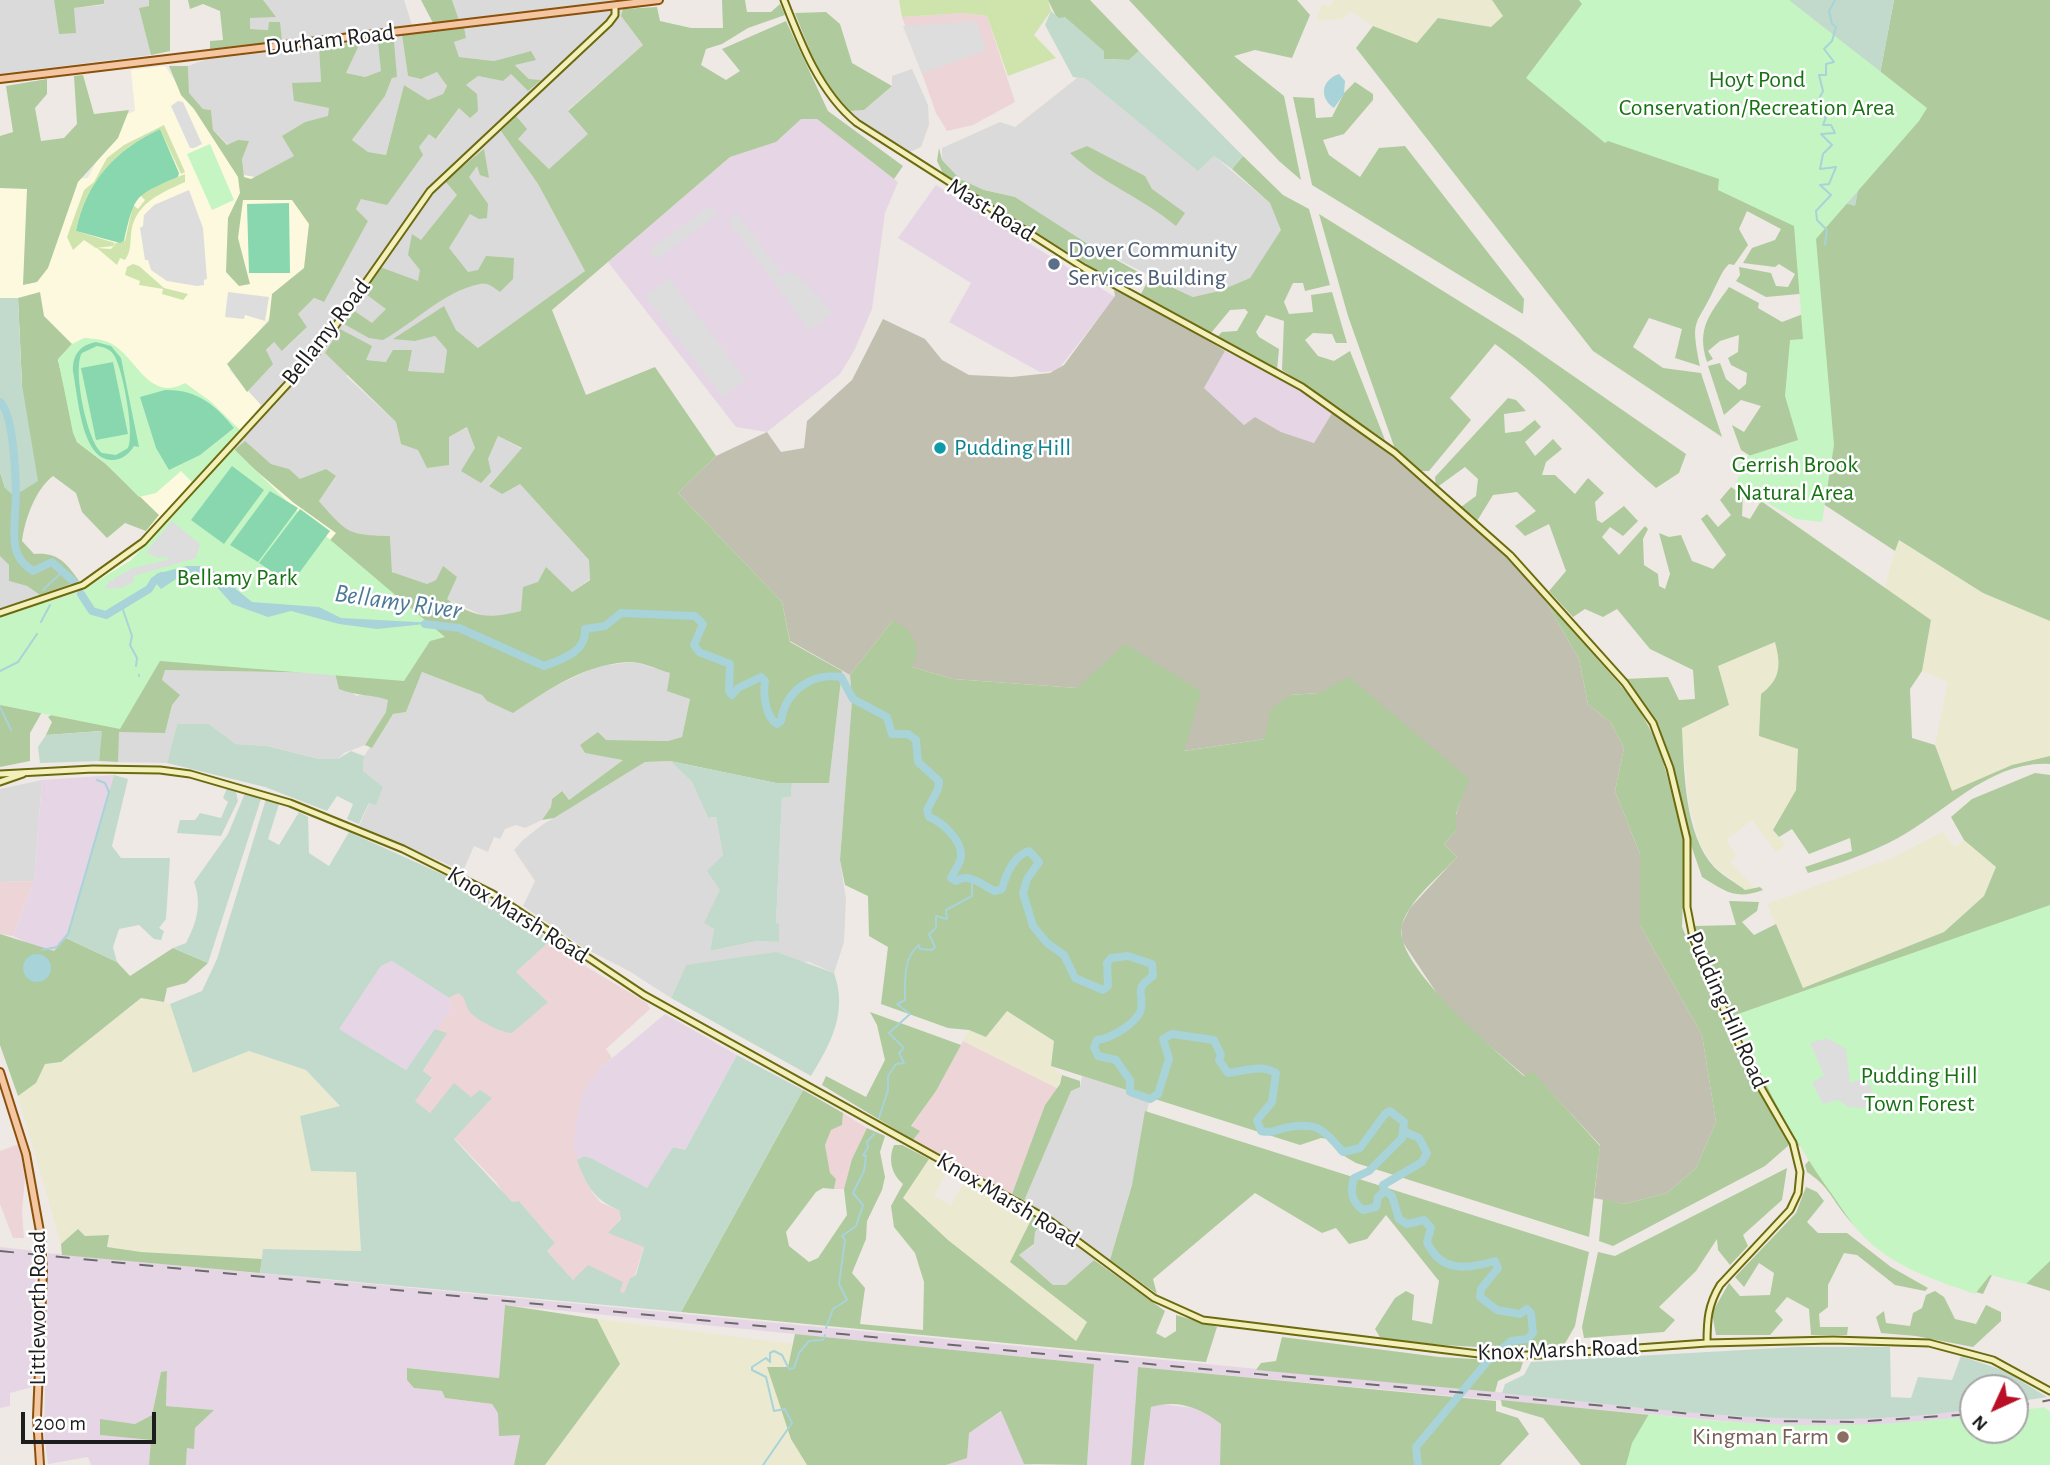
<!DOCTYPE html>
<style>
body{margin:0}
#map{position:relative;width:2050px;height:1465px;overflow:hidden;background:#eee9e4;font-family:"Alegreya Sans",sans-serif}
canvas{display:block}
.north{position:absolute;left:1959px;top:1374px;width:70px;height:70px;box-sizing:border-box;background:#fff;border:2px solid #a5a5a5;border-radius:50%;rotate:225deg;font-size:19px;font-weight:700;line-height:28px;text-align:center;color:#1d1d1d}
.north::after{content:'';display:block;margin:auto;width:24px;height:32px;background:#ba1025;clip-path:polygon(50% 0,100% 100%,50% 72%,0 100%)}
.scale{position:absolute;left:21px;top:1412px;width:135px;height:32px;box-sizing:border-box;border:4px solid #1d1d1d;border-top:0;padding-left:9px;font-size:21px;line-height:24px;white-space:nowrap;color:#1d1d1d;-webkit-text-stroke:5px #fff;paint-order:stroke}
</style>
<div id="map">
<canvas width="2050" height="1465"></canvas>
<div class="north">N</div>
<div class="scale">200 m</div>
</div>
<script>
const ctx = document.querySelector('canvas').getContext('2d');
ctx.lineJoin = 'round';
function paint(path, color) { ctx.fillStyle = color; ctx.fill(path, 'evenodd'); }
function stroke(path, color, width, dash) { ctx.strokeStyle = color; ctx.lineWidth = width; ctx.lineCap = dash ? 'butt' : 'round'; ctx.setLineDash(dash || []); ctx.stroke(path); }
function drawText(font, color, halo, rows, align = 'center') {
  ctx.font = font + ' "Alegreya Sans",sans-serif'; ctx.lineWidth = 5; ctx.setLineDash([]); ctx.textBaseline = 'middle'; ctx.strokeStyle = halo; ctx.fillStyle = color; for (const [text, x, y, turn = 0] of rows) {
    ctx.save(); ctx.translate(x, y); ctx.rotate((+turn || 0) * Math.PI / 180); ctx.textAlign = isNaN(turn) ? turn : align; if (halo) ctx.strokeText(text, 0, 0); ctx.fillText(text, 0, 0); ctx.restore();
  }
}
paint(new Path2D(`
 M0,0H54L59,34L73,8L104,5V0H149L150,6L140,8L151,55L0,74Z
 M263,0H404L412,25L282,41L279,22L268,30L250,29V18L265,4Z
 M452,0H621L459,20Z
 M623,9L621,16L643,45L568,110L589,134L549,169L518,139L501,131L538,184L585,271L478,348L456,330L443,306L415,341L435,336L447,350L444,373L408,371L412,350L387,362L365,360L346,376L396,422L401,444L449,437L468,427L475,448L488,459L498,436L522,449L489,485L520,484L589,560L590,579L572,592L538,582L521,611L490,619L447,599L444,567L436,580L427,584L392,572L390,536L356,535L342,528L319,501L336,477L326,469L301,480L289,469L271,464L245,442L233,451L227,444L260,407L247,392L266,351L274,342L283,351L307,327L298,314L314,298L323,302L368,221L356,209L361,198L419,147L429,133L437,139L459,108L466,85L478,76L503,81L511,74L528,91L540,80L529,79L515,64L531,51L494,61L459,57L454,42L466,38L464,27Z
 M402,35L408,76L421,79L437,72L447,86L443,94L428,100L404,85L386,155L368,152L352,140L385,96L392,78L381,71L365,77L346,73L361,41Z
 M319,47L321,82L294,101L330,108L328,117L305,122L283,136L295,156L251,179L244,177L242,158L213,130L211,110L203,109L189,94L188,66L207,59Z
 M912,69L928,105L929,125L921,147L910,152L876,133L850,111L864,110L892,86V76Z
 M1077,78L1086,79L1198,170L1214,156L1270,203L1282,230L1250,278L1219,291L1193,297L1091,246L1015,197L984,190L960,179L942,160V148L1000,122L1015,127Z
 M0,556L9,565V581L27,586L40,595L26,609L0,617Z
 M635,662L670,673L690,699L682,737L668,741L606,740L580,744L585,753L624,759L569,800L561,791L552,799L551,807L542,820L525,828L516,825L505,829L500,839L494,837L488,852L474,846L463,871L359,826L370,802L376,804L363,771L364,756L393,714L406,712L422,672L482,695L487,701L513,712L553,687L598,666Z
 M164,670L335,673L356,696L369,693L389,700L386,712L365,745L344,753L338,759H319L267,746L236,744L209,724H177L167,763L118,762V732H165L172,705L162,680Z
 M842,671L850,675L852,700L840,860L846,899L844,942L834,973L809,962L686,965L671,998L629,971L584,948L523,906L535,881L514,850L523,840L542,825L645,762L670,761L692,782L708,818L716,817L723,855L721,890L705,923L714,929L710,951L757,941L779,942L776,923L782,798L791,797L792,783H829Z
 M42,780L34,881L0,882V789Z
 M1082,1076L1150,1097L1132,1185L1110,1260H1094L1066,1286L1053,1285L1019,1255L1034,1245L1035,1232L1047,1215L1024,1201L1071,1091L1080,1087Z`), '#dbdada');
paint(new Path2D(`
 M963,13L987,16L1015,102L973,125L947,131L936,113L902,17Z
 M34,881L13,936L0,934V882Z
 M551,940L582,964L647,1003L650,1009L606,1049L612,1058L599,1069L573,1143L583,1176L592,1192L601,1203L619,1210L621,1218L609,1233L644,1246L635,1275L630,1278L624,1294L573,1280L547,1251L555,1243L519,1201L512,1202L505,1196L496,1182L454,1138L491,1098H472L429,1113L414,1101L432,1079L423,1072L446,1033L435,1029L451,1010L449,998L458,993L464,997L548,1002L516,972Z
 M963,1041L1057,1088L1045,1105L1012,1194L913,1140L917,1135L911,1127L936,1091Z
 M843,1113L867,1128L852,1159L844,1189H834L836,1179L830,1174L825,1145L831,1130L842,1125Z
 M19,1144L25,1177L22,1212L24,1238H13L0,1204V1151Z`), '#edd4d6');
paint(new Path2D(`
 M801,118L817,119L898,182L885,213L872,309L854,351L840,374L767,432L736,427L608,262L730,157L776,142Z
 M936,185L1115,297L1057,371L1040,372L949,322L971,283L898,238Z
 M1225,351L1302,390L1332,413L1314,443L1281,432L1255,417L1244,425L1204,388Z
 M114,775L66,938L54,951L38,948L13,936L34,881L42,780Z
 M392,961L449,998L451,1010L406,1070L338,1029L381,966Z
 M665,1014L737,1055L685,1150L673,1147L647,1189L591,1158L584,1156L577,1160L573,1143L582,1092L599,1069Z
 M0,1247L36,1251V1260L32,1387L10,1393V1406L0,1408Z
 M48,1253L1769,1418L1853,1419L1973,1409V1417L1931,1420L1927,1425L1848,1430L1767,1425L1138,1367L1131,1465H1087L1094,1364L505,1305L499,1378L408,1368L414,1388L442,1391L445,1398L492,1404L520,1435L514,1465H186L187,1448H194L195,1428L213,1410L166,1406L167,1372L161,1373L152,1415L135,1424L101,1420V1435L151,1440L149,1465H91L88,1457L48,1464L44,1433Z
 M1161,1404L1202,1409L1222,1424L1220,1465H1144L1151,1407Z
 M1002,1411L1024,1463L1036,1465H946L952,1461L969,1433Z`), '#e6d6e5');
paint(new Path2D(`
 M165,66L238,174L272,180L310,211V265L229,370L261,405L229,445L455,620L86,596L83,589L130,559L153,538L125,507L0,400V185L88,178L99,156L83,133L135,111L131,70Z`), '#fcf9de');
paint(new Path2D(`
 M1114,290L1147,304L1225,351L1204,388L1244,425L1255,417L1281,432L1314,443L1332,413L1405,466L1507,557L1544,598L1579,659L1588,704L1611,723L1624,748L1615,791L1640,854V925L1702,1035L1716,1122L1696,1168L1667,1193L1624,1204L1594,1198L1600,1145L1533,1073L1525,1076L1463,1023L1438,995L1402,941L1401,926L1410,908L1457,857L1444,844L1456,831V815L1468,779L1319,693L1290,695L1265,739L1183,751L1077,688L953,679L912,667L893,620L850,675L790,641L782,602L678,493L716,456L767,432L781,452L804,448L807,421L852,380L883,319L925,339L942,360L969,375L1012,377L1050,373L1064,365L1115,296Z`), '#c1bfb0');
paint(new Path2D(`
 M1334,0H1492L1503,16L1491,27L1438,18L1417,43L1373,26L1351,11L1342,19L1316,21L1322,4L1330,6Z
 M1898,540L1983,593L2050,621V756L2012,765L1952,792L1935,745L1948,682L1922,671L1931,620L1884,590Z
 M1776,642L1780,673L1773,685L1761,694L1798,748L1796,790L1773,830L1786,845L1776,852L1752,820L1726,840L1737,856L1730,862L1754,887L1746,890L1714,866L1699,843L1689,803L1681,728L1729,705L1718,666Z
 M1942,832L1955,847L1964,840L1973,845L1996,867L1985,896L1944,932L1803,988L1767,904L1894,857Z
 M142,998L170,1004L193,1072L249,1051L306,1070L340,1107L300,1116L356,1171L361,1251L263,1249L262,1259L141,1252L106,1247L109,1235L85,1236L78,1230L61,1244L18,1096L36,1083L45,1063L61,1062Z
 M1007,1011L1054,1041L1051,1066L1062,1075L1057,1088L963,1041L969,1030L986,1036Z
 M929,1159L948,1169L934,1196L951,1205L966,1179L1033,1216L1010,1262L1087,1322L1076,1341L948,1240L903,1197Z
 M597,1319L793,1344L788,1368H767L791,1439L807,1465H545L620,1364Z`), '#ebead0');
paint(new Path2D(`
 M899,0H1048L1051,11L1034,35L1056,58L1008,76L987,16L963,13L902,17Z
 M164,125L185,172L181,174L160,129C117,148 84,184 76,231L115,243L113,246L96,248L84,240L73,250L67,237L84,190L94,182L107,158L124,145Z
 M185,174V182C161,193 133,204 131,235C130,245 131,251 125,260L120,258L117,265L97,248L111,249L116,243L125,241L133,205L138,209L145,200L139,194Z
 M133,264L139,266L164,288L188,294L183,300L162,294L163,289L139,285L140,281L125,275L127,267Z`), '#cfe4ad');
paint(new Path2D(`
 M54,0H104V4L74,8L76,33L59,34Z
 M149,0H170V51L151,55L139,8L149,6Z
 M188,0H263L276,17L250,18V29L268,30L269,22H280L282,41L210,49V41L223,40L220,11L203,4L190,9Z
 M421,0H452L459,20L433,23Z
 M722,0H745L747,12H771L780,4L785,15L748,28L722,44L706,49L701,65L726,80L740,71L722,49L786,21L828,111L903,166L894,179L817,119H801L776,142L730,157L552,310L586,395L655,367L716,456L678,493L782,602L790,642L842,671L829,783H776L670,761L645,762L554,818L542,820L551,807L552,799L562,791L569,800L623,760L585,753L580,745L598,732L606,740L668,741L682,737L690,699L667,691L670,673C659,670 645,663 633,662C588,662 549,689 513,713L487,701L482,695L422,672L406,712L393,714L372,748L365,745L386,712L388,700C371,694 356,696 339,689L335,673L165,670L162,680L180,695L172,705L165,733L119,732L118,762L99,761L101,731L46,735L52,722L48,717L91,691L32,609L63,597L83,624L75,594L99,581L292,586L336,533L294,503L233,451L245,441L271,464L289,469L300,479L326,469L336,476L319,501C347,533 347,535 390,536L392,572L427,584L436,580L443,566L457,577L447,599C476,618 488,619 521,611L523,587L538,582L546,567L572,592L590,580L589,560L520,484L502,494L489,486L522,448L498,436L488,459L491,472L481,483L461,471L475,448L467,427L449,437V465L427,468L418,450L401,444L396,422L325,353L340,329L372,346L366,360L386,362L393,350H412L408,371L444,373L447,350L435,336L415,341L393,339L444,306L456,330L478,348L585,271L538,184L501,131L516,116L527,129L518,139L549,169L588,134L568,111L643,45L621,16L623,9L657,7L660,21L691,28H723Z
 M1048,0H1090L1139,51L1129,60L1103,59L1056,16Z
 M1129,0H1297L1310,15L1292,58L1255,50L1234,56L1284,96L1301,180L1279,161Z
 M1492,0H1781L1855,205L1894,0H2050V621L1983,593L1899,540L1895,551L1741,450L1732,425L1744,432L1761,406L1741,400L1724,415L1708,366L1720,363L1726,379L1739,390L1746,384L1747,373L1731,365L1728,358L1738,352L1739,335L1720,341L1708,351L1713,359L1707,362C1696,328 1710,314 1729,287L1759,303L1758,308L1782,322L1811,311L1810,293L1766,297L1736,281L1740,275L1739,267L1771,273L1776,286L1788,287L1795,274L1779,264L1775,267L1743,263L1752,248L1775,240L1781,229L1747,211L1739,229L1748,245L1734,265L1729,264C1721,272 1720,278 1715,287C1696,329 1690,315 1700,366L1675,358L1682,329L1649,318L1633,347L1663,368L1701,373L1722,437L1593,351L1356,48L1373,26L1417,43L1438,18L1491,27L1503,16Z
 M826,12L840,24L852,63L892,86L864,110L850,111C822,84 809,49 795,13Z
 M464,27L466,38L454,42L459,57L494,61L531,51L536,60L515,65L529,79L541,80L528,91L511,74L503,81L478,76L466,85L477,94L478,111L470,118L459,108L436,139L429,134L419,147L423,155L387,205L361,199L356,209L368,221L324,302L314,298L298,314L307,327L282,351L274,342L266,350L273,364L247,392L227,364L269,321L272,294L304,268L309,224L292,200H243L238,238L250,284L239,286L226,272L228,218L240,193L238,177L194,109L181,95L169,66H188L189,93L203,109L211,110L213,130L227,145L238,140L249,141L242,159L244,177L251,179L294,156L282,136L305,122L328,116L329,108L294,101L292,83L321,82L319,47L361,41L346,73L365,77L381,71L378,42H394L397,77L392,78L385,96L352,140L368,152L386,155L404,85L428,100L443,94L447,86L437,72L421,79L408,76L402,35Z
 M83,75L94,114L129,110L118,138L78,182L48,268L37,282L23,285L27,189L0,188V136L13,132L6,86L47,79V94L35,108L41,141L64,138L77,124L74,76Z
 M1355,82L1373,94V100L1344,134L1323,140L1329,155L1360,177L1379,148L1405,146L1524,299L1523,314L1312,185L1293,97L1314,98L1316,118L1332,117L1344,93Z
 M1087,146L1145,176L1152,189L1185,213L1176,226C1143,198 1101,183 1070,153Z
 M939,148L942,160L960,179L984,190L1015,197L1091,246L1142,274L1130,287L1096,270L943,173L937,161Z
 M484,149L489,178L480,175L477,166L469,177L488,204L487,218L479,219L470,214L449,248L468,272L478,270L486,256L514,258L513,279L500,292C494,288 488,282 480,284C444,291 414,323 383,340L369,338L344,324L353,310L372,323L386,309L363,292L380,267L418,281L420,270L408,255L412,234L421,240L457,195L445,181Z
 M1243,156L1283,195L1309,209L1330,285L1305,291L1303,283H1293L1284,302L1289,314L1313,312L1311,295L1332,292L1347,343H1336L1332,334L1313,333L1305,340L1318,356L1334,361L1350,351L1385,440L1282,370L1284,321L1266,315L1256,332L1259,337L1279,349L1277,370L1217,337L1222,332L1237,331L1248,312L1245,309L1230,310L1211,333L1141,294L1150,277L1193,297L1219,291L1250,278L1281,230L1270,203L1232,169Z
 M1319,214L1517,337L1686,454L1679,473L1656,488C1601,441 1553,386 1495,344L1450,398L1471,420L1429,471H1421L1395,449L1348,316Z
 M40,292L44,316L72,344L58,360L77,442L106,464L159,515L146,531L125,523L107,538L82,512L76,493L53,476C35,490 25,519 22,541L34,554C57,552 66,562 79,581L40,595L27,586L9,581V565L0,556V472L5,488L22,385L18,298Z
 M1508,398L1516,400L1526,411L1504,414L1505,433L1521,431L1535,420L1541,427L1525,442L1535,456L1553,439L1562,449L1546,462L1542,475H1555L1575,494L1588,478L1604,493L1595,502L1597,520L1602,523L1624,506L1638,521L1623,536L1610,527L1602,537L1619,555L1645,526L1648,529L1643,539L1644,565L1658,574L1659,586L1665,589L1670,574L1659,533L1669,537L1681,535L1692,561L1713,569L1726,555L1701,519L1707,514L1718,527L1731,515L1720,500L1731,487L1743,495L1742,516L1750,519L1761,501L1931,620L1922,671L1910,689L1912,738L1935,745L1952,791L2012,765L2050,756V764C1991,760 1946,812 1898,838C1870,853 1839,864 1808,873L1805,867L1852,851L1850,838L1809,854L1792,829L1779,837L1773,830L1796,790L1798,749L1759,736L1761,694C1781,679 1781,665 1775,642L1718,666L1729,705L1682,728C1684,769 1684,835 1714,867C1723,876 1736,883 1745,890L1760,887L1763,890C1736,900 1726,892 1702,877L1689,839L1664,742L1625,679L1668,677L1679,700L1695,699L1693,670L1650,649L1617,609L1603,617L1585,609L1573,617L1549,591L1566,571L1549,524L1525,536L1515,526L1536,511L1517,492L1493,495L1477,521L1461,507L1476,496L1478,479L1465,467L1436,488L1435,477Z
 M1544,598L1635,702L1658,744L1685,840L1682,927L1733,1046L1789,1145L1765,1166L1613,1246L1599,1241L1603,1199L1624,1204L1667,1193L1696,1168L1716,1122L1702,1035L1640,925V854L1615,791L1624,748L1611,723L1588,704L1579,659Z
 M0,617L42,712L30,733V761L0,767Z
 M893,620C912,631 924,646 912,667L953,679L1077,688L1125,644L1201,691L1184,751L1265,739L1271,709L1290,695L1319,693L1349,677L1469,779L1456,814V831L1444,844L1457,857C1439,877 1411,898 1402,924C1389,961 1497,1052 1524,1076L1533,1072L1600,1146L1589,1237L1356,1163L1339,1153L1328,1139L1321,1138L1300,1145L1051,1066L1054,1041L1007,1011L986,1037L969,1030L948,1028L881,1004L888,947L869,936L868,896L845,885L840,860L852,700L850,675Z
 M2035,773L2050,775V1291L1993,1273L1983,1294C1931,1280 1880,1259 1845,1215C1831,1197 1828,1186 1807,1172L1805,1165L1822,1146L1832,1128L1799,1146L1745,1050L1761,1031L1736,1027L1694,926L1736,925L1729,901L1759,902L1757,911L1742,922L1754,935L1776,924L1803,988L1944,932L1984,896L1996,867L1964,840L1951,817L1972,799Z
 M0,934L54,951L66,938L117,962L130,976L173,948L208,963L186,983L167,988L164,1002L141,998L61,1062L45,1064L36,1083L18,1096L0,1045Z
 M870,1012L961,1045L936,1091L911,1126L920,1131L913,1140L822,1085L826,1076L866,1097L885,1060L877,1025Z
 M1062,1075L1080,1081V1087L1071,1091L1024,1201L1012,1194L1045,1105L1060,1084Z
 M803,1090L843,1113L842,1125L831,1130L825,1145L830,1173L836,1179L834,1189L823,1188L816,1192L786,1232L789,1246L809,1262L818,1258L847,1215L844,1189L852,1159L867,1128L885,1136L880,1152L885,1177L882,1190L867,1221L866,1239L852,1273L865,1288L860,1324L923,1330L924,1282L915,1253L894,1227L891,1206L903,1184C891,1174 888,1159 894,1145H902L929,1159L903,1198L948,1240L1076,1341L1087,1322L1010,1262L1033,1216L1043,1221L1035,1232L1034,1244L1019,1255L1053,1285H1066L1094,1260L1165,1311L1156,1333L1165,1338L1176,1331V1315L1217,1327L1206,1362L681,1312Z
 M1145,1111L1589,1252L1575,1326L1563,1347C1502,1350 1442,1346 1381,1339L1375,1329L1395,1298L1406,1291L1414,1295L1412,1320L1432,1324L1439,1281L1386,1215L1367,1239L1349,1244L1336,1228L1322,1233L1255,1193L1153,1279L1157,1294L1110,1260L1132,1185Z
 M1787,1168L1782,1200L1743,1235L1748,1246L1730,1265L1718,1250L1717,1239L1696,1271L1659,1307L1675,1320L1664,1332L1584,1338L1582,1327L1598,1252L1615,1256Z
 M1806,1187L1817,1192L1824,1201L1807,1222L1818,1233H1847L1891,1267L1928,1288L1925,1291L1895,1285L1857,1255L1844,1253L1828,1285V1307L1819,1314L1820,1327H1848L1847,1335H1811L1809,1309L1787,1297L1775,1311L1783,1320L1770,1335H1716L1712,1313L1729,1283L1740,1296L1770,1295L1774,1273L1759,1263L1744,1287L1735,1277L1796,1213Z
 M78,1229L85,1236L109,1235L107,1247L141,1252L262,1259L260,1273L62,1255L61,1244Z
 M1935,1291L1944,1297L1955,1319L1976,1324L1986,1305L2001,1312V1321L1973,1347L1916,1336L1881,1333L1876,1317L1884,1311L1886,1323L1910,1326L1913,1313L1922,1308L1926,1295Z
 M505,1305L597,1319L620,1364L545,1465H514L520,1435L499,1436L498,1413L492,1404L445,1398L442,1391L414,1388L407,1380V1368L499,1378Z
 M795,1334L1094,1364L1087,1465L1024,1464L1001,1411L969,1433L967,1458L946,1465H807L791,1439L767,1367H788Z
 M1282,1337L1439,1357L1523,1362L1520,1371L1498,1381L1495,1392L1256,1370L1261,1363L1276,1361Z
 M1138,1367L1496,1401V1411L1518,1418L1529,1434L1500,1465H1220L1221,1424C1201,1408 1178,1399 1151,1407L1144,1465H1131Z
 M167,1371L166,1406L214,1410L195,1428L194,1449L187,1448L186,1465H149L151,1440L100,1435V1419L135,1424L152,1415L161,1372Z
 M1501,1400L1661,1416L1655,1465H1581L1543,1418L1502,1406Z`), '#afca9c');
paint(new Path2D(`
 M1781,0H1894L1855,206L1778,184Z
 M1051,11L1059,18L1065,17L1104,51V59L1129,60L1139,51L1243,156L1232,169L1214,156L1198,171L1086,79L1073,77L1045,25Z
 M0,298H18L22,385L38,481L14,496L5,488L0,472Z
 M177,724H209L236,744L267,746L319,759H338L351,751L364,756L363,771L383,787L376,805L369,803L359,824L347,819L353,804L337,796L327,811L265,787L167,763Z
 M102,731L99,761L40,763L38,747L46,735Z
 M670,761L776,783H792L791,797L782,798L776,923L779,924V942L757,941L710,951L714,929L704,923L720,890L707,871L723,855L716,817L708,818L692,782Z
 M114,775L128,779L112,846L121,858H170L166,919L159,928L164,931L161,940L154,939L139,925L119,929L113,947L117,962L66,938Z
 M227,788L236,792L238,801L221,836L177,833L180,820H195L200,813L221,818L228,802L223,798Z
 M245,793L261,799L208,963L173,948L186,943C197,922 202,904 194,882L228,834Z
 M266,799L279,804L268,839L279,845L299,812L308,817L309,853L329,866L349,832L455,880L551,940L516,972L548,1002L512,1033C501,1033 477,1020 470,1012C464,1005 467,998 458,993L449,998L392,961L381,966L339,1029L406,1070L435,1029L447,1033L423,1071L432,1078L415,1101L430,1113L454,1083L471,1097L480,1090L492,1098L454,1139L512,1202L519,1201L555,1243L547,1251L573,1280L588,1265L623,1282L620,1292L624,1293L630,1278L636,1275L644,1247L608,1233L621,1219L619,1210C594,1200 586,1185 577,1160L584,1156L591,1158L647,1188L673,1147L685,1150L737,1055L803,1090L681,1312L260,1273L263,1249L361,1251L356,1172L311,1171L300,1116L340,1106L306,1070L249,1051L193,1073L170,1004L202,991L217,959Z
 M776,952L834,973C848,1012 831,1043 811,1076L671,998L686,965Z
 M1796,1347H1890L1891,1397L1911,1398L1918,1377L1952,1380L1961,1356L2005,1371L2047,1397L2015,1402V1388H1973V1409C1817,1433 1658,1409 1502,1393L1505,1384L1524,1375L1531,1362Z`), '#c2dacc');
paint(new Path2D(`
 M1579,0H1789L1927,108L1919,121L1816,239L1834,445L1822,522L1796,519L1735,485L1740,473L1739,459L1798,440L1785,396L1790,340L1803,339L1794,226L1718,190L1719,179L1608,141L1605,143L1526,78L1582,4Z
 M210,144L234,200L212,210L187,154Z
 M84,338C95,339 106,339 115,346C138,362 151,402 185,383L210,401L240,430L192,482L181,471L156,493L139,497L106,464L77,442L73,433L58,359L72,344Z
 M234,449L301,515L445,637L430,641L404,681L160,661L120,729L0,705V617L81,591L131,560Z
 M2050,905V1261L2026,1284L1990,1275L1975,1294C1941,1282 1908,1272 1879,1250C1858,1235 1845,1213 1831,1193C1791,1137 1761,1079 1735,1015Z
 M2044,1407L2050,1412V1465H1626L1632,1443L1649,1414C1764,1428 1858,1429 1973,1416V1430H2015V1411Z`), '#c6f5c4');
paint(new Path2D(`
 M160,129L179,173L178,177C134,196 135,194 124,241L120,243L76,231C85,183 116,149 160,129Z
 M289,203L290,273H249L247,204Z
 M96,342L111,346L121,358L139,447L134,446C129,454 122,460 112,460C81,460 78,395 73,372C72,355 80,345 96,342ZM97,346C104,347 111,349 115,357C123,371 135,435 128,448L116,455L102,453C87,442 72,368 82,353Z
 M113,362L128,434L96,440L81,368Z
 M165,390C196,389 216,405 234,428L200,455L169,470L156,448L140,397Z
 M232,466L264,490L224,544L191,520Z
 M270,491L298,508L258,562L230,545Z
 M300,509L330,531L291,584L259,563Z`), '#88d7af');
paint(new Path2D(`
 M976,21L986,50L922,74L903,26Z
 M178,101L183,102L202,144L194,148H190L171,106Z
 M189,190L203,228L207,279L204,280V285L197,286L167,281L151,270L148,260H145L140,228L143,226L144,215L154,205Z
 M710,205L717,215L656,260L649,250Z
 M737,214L779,269L778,274L785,276V273L791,272L799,276L833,313L809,330L728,221Z
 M669,278L746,380L723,398L645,296Z
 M228,292L269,297L265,321L245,315L244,319L225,317Z
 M172,521L200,544L196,558L140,574L134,576V582L121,588L105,589L109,581H113L116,577L133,568L168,560V557L157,558L146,552Z
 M1827,1038L1846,1049L1850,1082L1860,1080L1871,1086L1872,1099L1864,1108L1848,1107L1838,1100L1823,1104L1812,1083L1824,1075L1810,1043Z`), '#ddd');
paint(new Path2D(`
 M1339,74L1345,81L1344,94L1334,108C1319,98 1321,80 1339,74Z
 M202,566L211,569L252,602L319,607L341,618L435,623L377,629L339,624L291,611L268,617L232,604L209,578L196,573L182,575L161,589L154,581L156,574L187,566Z
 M23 968a14 14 0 1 1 28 0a14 14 0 1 1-28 0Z`), '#a8d3d8');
stroke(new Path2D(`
 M1825,244L1827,230L1817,220L1816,211L1831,195L1820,185L1829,184L1836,167L1820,169L1823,154L1832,145L1821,134L1835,133L1831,125H1823L1826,117L1820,114L1824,110L1817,103L1823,91L1819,75H1826V64L1834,62L1824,49L1832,41L1836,27L1832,24L1829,11L1835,0
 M43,590L63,571
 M122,607L132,636L130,645L137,658L136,666
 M41,622L50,605
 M0,671L18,662L37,634
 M139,675V676
 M0,707L11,730
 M42,950L57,947L68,934L109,792L105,783L97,780
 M879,1118L888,1090V1076L896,1064L904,1063L899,1053L904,1048L889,1033L910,1014L897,1004L905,1000C905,982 903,957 919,945L920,949L932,950L935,947L929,934L936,928V916L947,919L946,910L972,896V878
 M826,1328L833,1309L847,1300L839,1284L845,1240L842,1236L856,1226L863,1205L853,1193L864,1171L866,1156L863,1155L868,1148L867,1142L874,1134
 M763,1465L792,1423L785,1409L774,1411L766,1377L752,1370V1367L766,1358L770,1362V1353L774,1351L782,1355L789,1369L794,1368L799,1353L809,1341L823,1340L825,1335`), '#a8d3d8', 2);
stroke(new Path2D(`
 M0,402C15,415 17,492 15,513C14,537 10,557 33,571L52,562L73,581
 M81,594L92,611L106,615L149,589L154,581L162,576
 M425,624L459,628L544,666C562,659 587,652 585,629L605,626L621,613L695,616L703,624L694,645L699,652L730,664L729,691L732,695L738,688L761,677L765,681C763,694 765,716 777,724L781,721C785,692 811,672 841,677L853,699L887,717L892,734H908L916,740L918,762L939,781L938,789L927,810L929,817C942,822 962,840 961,856C961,863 954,871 951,878L956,881C969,872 982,885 994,891L1002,889C1006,874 1013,856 1029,851L1039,862L1027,879L1023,893L1033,926L1047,943L1064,955L1075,978L1103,990L1108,986L1107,963L1111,958L1128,956L1152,964L1153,976C1133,990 1144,991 1141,1009C1138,1023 1110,1039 1097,1040L1094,1047L1098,1056L1116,1060L1130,1080V1092L1150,1099L1158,1094L1169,1059L1163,1039L1172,1034L1214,1040L1221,1055L1219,1060L1228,1073C1246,1071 1260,1064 1276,1073L1272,1102L1257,1120L1261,1131C1270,1133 1275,1131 1284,1128C1317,1121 1323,1129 1343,1152L1360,1148L1385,1114L1390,1111L1404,1122L1402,1138L1369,1171L1354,1178C1350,1191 1351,1201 1363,1210L1376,1207L1378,1197L1385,1191L1383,1185L1422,1162L1427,1153L1419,1138L1403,1131
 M1385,1191L1392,1196L1399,1219L1407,1224L1424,1220L1431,1228L1427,1242C1441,1273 1468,1269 1495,1261L1498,1268L1481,1289L1480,1297L1497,1310L1520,1314L1527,1309L1531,1313L1533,1333L1527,1339L1511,1341L1486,1363L1416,1447L1418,1465`), '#a8d3d8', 8);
const secondary = new Path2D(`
 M784,0C801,44 820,93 857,123L1084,268L1302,387L1395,453L1510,555L1625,683L1653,723L1670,768L1687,839V907L1693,938L1748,1065L1793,1143L1800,1172L1798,1193L1790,1210L1720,1285C1708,1305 1707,1320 1707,1343
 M0,613L83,585L143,542L317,352L430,191L609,23L615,15V6
 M0,774L93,769L160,770L190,774L290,803L403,849L493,894L644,995L1049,1220L1154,1298L1203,1320L1487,1355H1540L1707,1343L1833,1340L1929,1343L1993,1360L2050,1391
 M0,782L23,774`);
const primary = new Path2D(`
 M0,79L659,0
 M0,1072L26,1154L41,1237
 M40,1465L37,1417L43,1272`);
stroke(secondary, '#6b6a0e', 9);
stroke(primary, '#8a510c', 10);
stroke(secondary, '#f4f0bb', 5);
stroke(primary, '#f4c7a2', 6);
stroke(new Path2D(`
 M0,1251L1095,1359L1769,1421L1853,1422L1973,1414
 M2015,1407L2050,1400`), '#6b6b6b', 2, [14, 14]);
const primaryBridge = new Path2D(`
 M41,1237L43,1272`);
stroke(primaryBridge, '#8a510c', 10, []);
stroke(primaryBridge, '#f4c7a2', 6);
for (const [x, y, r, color] of [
 [1054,264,7,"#5c6f8a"],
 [940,448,7,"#0f9aa8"],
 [1843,1437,7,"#8d6e63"]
]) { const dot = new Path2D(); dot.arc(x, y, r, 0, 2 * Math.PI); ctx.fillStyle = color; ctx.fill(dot); stroke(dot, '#fff', 2.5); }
drawText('24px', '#1d1d1d', '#fff', [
 ["Durham Road",330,40,-7],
 ["Mast Road",991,210,32],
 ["Bellamy Road",326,332,-52],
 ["Knox Marsh Road",518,915,32],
 ["Pudding Hill Road",1727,1010,66],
 ["Knox Marsh Road",1008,1200,31],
 ["Littleworth Road",38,1308,-90],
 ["Knox Marsh Road",1558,1350,-2]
]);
drawText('24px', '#187214', '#fff', [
 ["Hoyt Pond",1757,80],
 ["Conservation/Recreation Area",1757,108],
 ["Gerrish Brook",1795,465],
 ["Natural Area",1795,493],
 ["Bellamy Park",237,578],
 ["Pudding Hill",1919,1076],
 ["Town Forest",1919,1104]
]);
drawText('24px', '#4e5e75', '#fff', [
 ["Dover Community",1068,250],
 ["Services Building",1068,278]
], 'left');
drawText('24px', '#0d838f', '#fff', [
 ["Pudding Hill",954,448]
], 'left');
drawText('24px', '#785e54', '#fff', [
 ["Kingman Farm",1829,1437]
], 'right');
drawText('italic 26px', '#4c7996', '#fff', [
 ["Bellamy River",398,602,8]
]);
</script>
